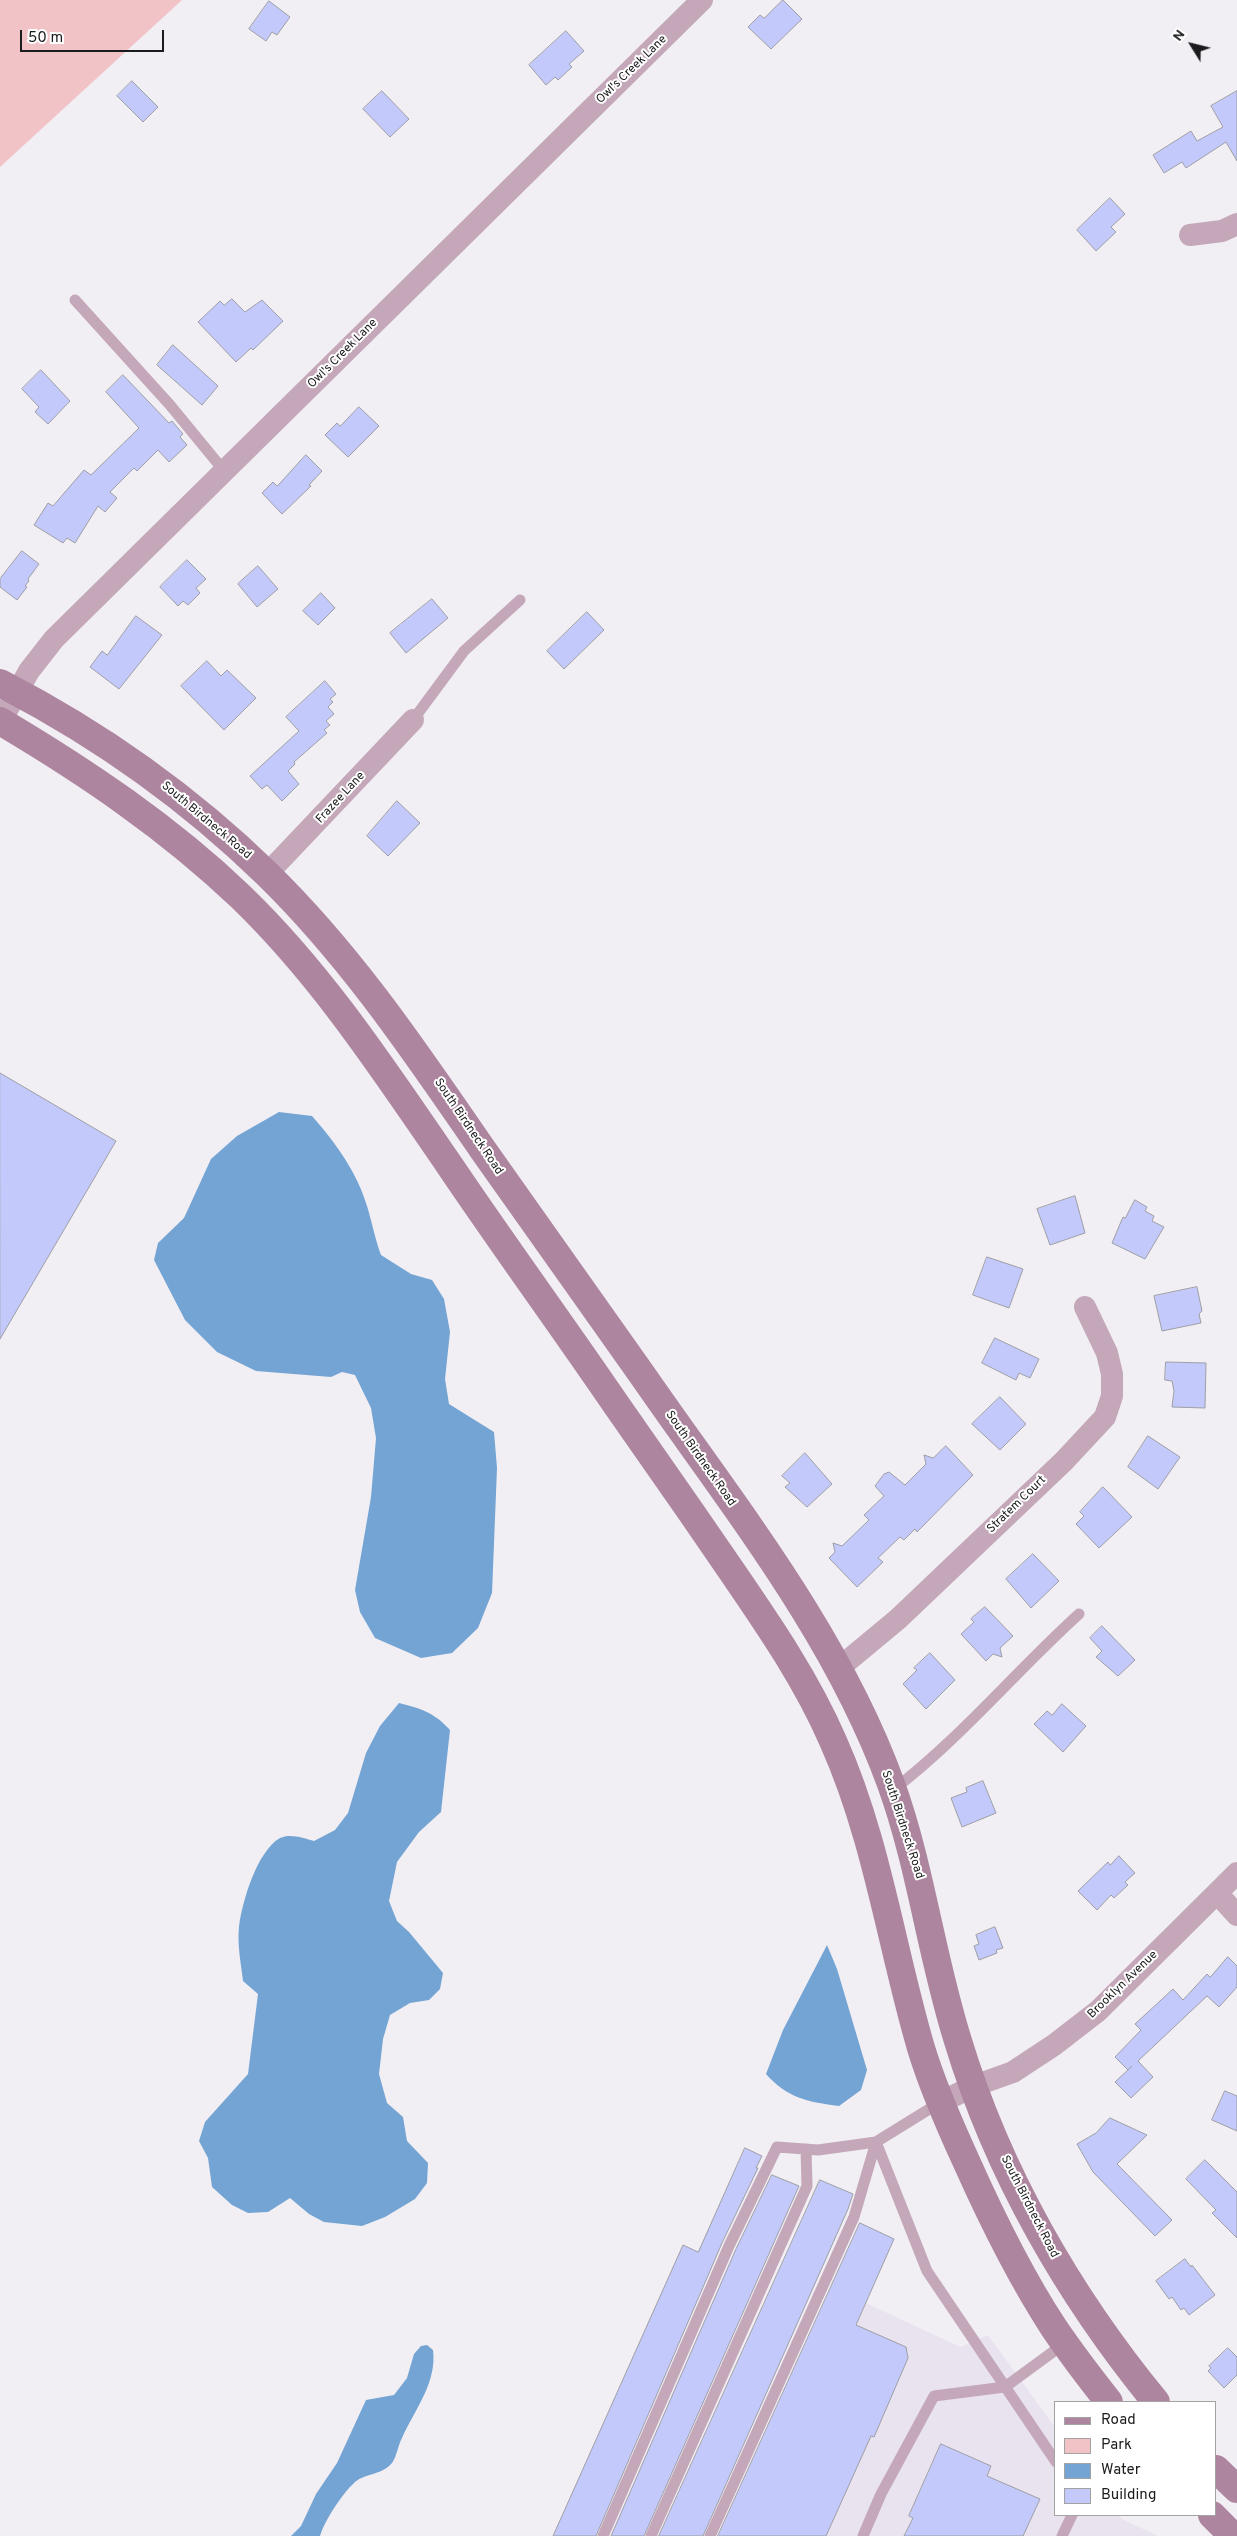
<!DOCTYPE html>
<style>
body{margin:0}
#map{position:relative;width:1237px;height:2536px;overflow:hidden;background:#f1eef4;font-family:Overpass,sans-serif}
canvas{display:block}
.legend{position:absolute;left:1054px;top:2401px;width:162px;height:115px;box-sizing:border-box;background:#fff;border:1px solid #a4a3a4;margin:0;padding:6px 9px;list-style:none;font-size:15px;color:#1b1a1c}
.legend li{display:flex;align-items:center;gap:10px;height:25px}
.legend b{width:25px;border:1px solid #a4a3a4}
.north{position:absolute;left:1167px;top:20px;width:50px;height:50px;-webkit-text-stroke:4px #fff;paint-order:stroke;rotate:306deg;font-size:14px;font-weight:700;line-height:20px;text-align:center;color:#1b1a1c}
.north::after{content:'';display:block;margin:auto;width:18px;height:22px;background:#1b1a1c;clip-path:polygon(50% 0,100% 100%,50% 72%,0 100%)}
.scale{position:absolute;left:20px;top:30px;width:144px;height:22px;box-sizing:border-box;border:2px solid #1b1a1c;border-top:0;padding-left:6px;font-size:15px;line-height:18px;white-space:nowrap;color:#1b1a1c;-webkit-text-stroke:4px #fff;paint-order:stroke}
</style>
<div id="map">
<canvas width="1237" height="2536"></canvas>
<ul class="legend">
<li><b style="height:6px;background:#ad859e"></b>Road</li>
<li><b style="height:14px;background:#f1c2c6"></b>Park</li>
<li><b style="height:14px;background:#74a4d3"></b>Water</li>
<li><b style="height:14px;background:#c3c9fa"></b>Building</li>
</ul>
<div class="north">N</div>
<div class="scale">50 m</div>
</div>
<script>
const ctx = document.querySelector('canvas').getContext('2d');
ctx.lineJoin = 'round';
function paint(path, color) { ctx.fillStyle = color; ctx.fill(path, 'evenodd'); }
function stroke(path, color, width, dash) { ctx.strokeStyle = color; ctx.lineWidth = width; ctx.lineCap = dash ? 'butt' : 'round'; ctx.setLineDash(dash || []); ctx.stroke(path); }
function drawText(font, color, halo, rows, align = 'center') {
  ctx.font = font + ' Overpass,sans-serif'; ctx.lineWidth = 4; ctx.setLineDash([]); ctx.textBaseline = 'middle'; ctx.strokeStyle = halo; ctx.fillStyle = color; for (const [text, x, y, turn = 0] of rows) {
    ctx.save(); ctx.translate(x, y); ctx.rotate((+turn || 0) * Math.PI / 180); ctx.textAlign = isNaN(turn) ? turn : align; if (halo) ctx.strokeText(text, 0, 0); ctx.fillText(text, 0, 0); ctx.restore();
  }
}
paint(new Path2D(`
 M866,2303L960,2347L988,2335L1056,2429V2515H1119L1122,2519L1158,2536H765Z`), '#e9e2ef');
paint(new Path2D(`
 M0,0H182L0,167Z`), '#f1c2c6');
paint(new Path2D(`
 M279,1112L312,1116C335,1142 357,1172 367,1206C372,1222 375,1239 381,1255L411,1274L432,1280L444,1299L450,1332L445,1379L449,1404L494,1432L497,1468L492,1593L478,1628L452,1653L421,1658L375,1638L360,1612L355,1590L371,1497L376,1438L371,1408L355,1375L342,1372L331,1377L256,1371L217,1352L185,1320L154,1260L158,1243L184,1218L211,1159L237,1136Z
 M399,1703C420,1708 435,1713 450,1730L441,1812L419,1832L397,1862L389,1901L397,1921L409,1932L443,1973L440,1989L429,2000L410,2003L390,2015L383,2039L379,2074L387,2103L403,2117L407,2141L428,2163L427,2183L415,2199L385,2217L362,2226L324,2222L309,2214L290,2198L268,2212L248,2213L232,2205L212,2187L208,2158L199,2141L205,2122L248,2074L258,1994L243,1981C241,1964 237,1944 239,1927C242,1902 257,1851 280,1838C290,1833 304,1838 314,1841L335,1830L348,1813L366,1753L380,1726Z
 M827,1945L837,1969L867,2070L861,2090L839,2106C808,2102 787,2098 766,2074L783,2030Z
 M427,2345L433,2350C437,2383 415,2409 402,2438C398,2445 397,2456 392,2463C382,2475 366,2473 355,2482C342,2494 325,2520 320,2536H291L301,2526L316,2494L337,2463L366,2400L394,2395L407,2378L414,2354L421,2346Z`), '#74a4d3');
const building = new Path2D(`
 M783,0L802,19L771,49L748,27L760,15L764,18Z
 M269,1L290,17L277,35L272,32L266,41L249,29Z
 M566,31L584,51L569,64L572,67L558,80L555,77L546,85L529,65Z
 M132,81L158,107L143,122L117,96Z
 M382,91L409,119L390,137L363,109Z
 M1237,91V161L1226,142L1186,168L1182,162L1164,173L1153,155L1191,131L1197,141L1223,127L1211,106Z
 M1110,198L1125,214L1111,227L1116,232L1096,251L1077,230Z
 M232,299L245,312L262,300L283,321L253,350L251,348L236,362L198,322L220,301L224,305Z
 M173,345L218,386L202,405L157,365Z
 M41,370L70,401L48,424L35,412L39,407L22,389Z
 M123,375L169,423L172,421L183,434L180,437L187,445L169,462L158,450L137,471L134,468L110,492L117,498L105,512L98,506L75,543L67,538L63,543L34,525L48,503L53,506L84,470L91,475L139,428L106,392Z
 M359,407L379,426L348,457L325,435L337,423L340,426Z
 M306,455L322,471L309,485L311,486L282,514L262,493L273,482L277,486Z
 M22,551L39,564L28,579L29,581L25,586L27,587L17,600L0,587V579Z
 M187,560L206,579L196,588L200,593L188,605L183,601L178,606L160,587Z
 M258,566L278,589L257,607L238,584Z
 M321,593L335,608L318,625L303,611Z
 M432,599L448,618L406,653L390,633Z
 M587,612L604,630L564,669L547,651Z
 M136,616L162,635L119,689L90,667L102,651L107,655Z
 M207,661L221,676L227,670L256,698L224,730L181,686Z
 M325,681L336,694L330,699L333,702L328,707L334,714L326,721L330,725L324,730L327,733L294,762L295,764L288,771L299,784L282,801L267,785L262,789L250,776L299,731L286,717Z
 M397,801L420,823L388,856L367,836Z
 M0,1073L116,1141L0,1339Z
 M1075,1196L1085,1233L1050,1245L1037,1209Z
 M1135,1200L1147,1207L1145,1211L1154,1216L1152,1221L1164,1227L1145,1259L1112,1243L1123,1217L1125,1218Z
 M987,1257L1023,1269L1009,1308L973,1295Z
 M1197,1287L1202,1311L1199,1314L1201,1323L1162,1331L1154,1296Z
 M995,1338L1039,1359L1030,1378L1019,1373L1016,1380L982,1363Z
 M1166,1362L1206,1363L1205,1408L1172,1407L1174,1391L1172,1381L1165,1380Z
 M1000,1397L1026,1424L1000,1450L972,1424Z
 M1148,1436L1180,1457L1158,1489L1128,1467Z
 M946,1446L973,1475L917,1532L915,1529L904,1540L900,1537L878,1558L883,1562L857,1587L829,1558L835,1552L833,1543L842,1546L869,1520L864,1515L884,1496L875,1486L884,1474L889,1472L905,1485L926,1464L924,1455L933,1458Z
 M805,1453L832,1484L807,1507L785,1487L790,1483L782,1476Z
 M1103,1487L1132,1517L1099,1548L1076,1524L1084,1516L1080,1512Z
 M1033,1554L1059,1581L1031,1608L1006,1579Z
 M985,1607L1013,1636L1000,1648L1002,1657L993,1654L986,1661L961,1634L974,1622L971,1619Z
 M1102,1626L1135,1660L1118,1676L1096,1657L1102,1651L1090,1638Z
 M930,1653L955,1680L926,1709L903,1684L917,1670L914,1668Z
 M1062,1704L1086,1726L1063,1752L1034,1724L1047,1711L1052,1715Z
 M983,1781L996,1813L962,1827L951,1798L967,1792L966,1788Z
 M1119,1856L1135,1873L1125,1882L1128,1885L1114,1898L1111,1895L1097,1910L1078,1891L1108,1862L1110,1865Z
 M995,1927L1003,1948L996,1950L997,1953L979,1960L974,1946L979,1944L976,1935Z
 M1228,1957L1237,1966V1987L1219,2007L1207,1996L1138,2061L1153,2077L1131,2098L1115,2082L1132,2066L1128,2070L1115,2057L1141,2030L1135,2024L1173,1989L1183,2000L1207,1974L1210,1977Z
 M1225,2091L1237,2096V2131L1212,2120Z
 M1110,2118L1147,2135L1117,2164L1172,2220L1155,2236L1093,2172L1077,2144L1096,2133Z
 M745,2148L762,2156L756,2168H758L722,2243L596,2536H553L683,2245L698,2252Z
 M1205,2160L1237,2192V2238L1212,2213L1216,2210L1186,2179Z
 M772,2175L799,2186L644,2536H611L736,2249Z
 M820,2180L853,2194L848,2209L703,2536H659Z
 M860,2223L894,2239L856,2325L906,2347L908,2358L874,2437L871,2436L826,2536H718Z
 M1185,2259L1191,2267L1192,2265L1215,2295L1189,2315L1184,2308L1181,2310L1172,2297L1169,2299L1156,2281Z
 M1228,2348L1237,2357V2375L1224,2388L1208,2371L1211,2368L1209,2366Z
 M941,2444L991,2466L987,2476L1040,2499L1023,2536H904L913,2518L909,2516Z`);
paint(building, '#c3c9fa');
stroke(building, '#9e9fa5', 1);
stroke(new Path2D(`
 M75,300L170,405L225,472
 M413,720L464,651L520,600
 M893,1790C961,1738 1016,1671 1079,1614
 M939,2103L876,2142L927,2271L1056,2462
 M603,2536L729,2246L777,2147L818,2150L876,2142L854,2217L710,2536
 M651,2536L807,2186L806,2149
 M863,2536L881,2494L934,2396L1005,2387L1065,2343
 M1062,2536L1072,2515`), '#c4a8b9', 11);
stroke(new Path2D(`
 M1190,235L1222,231L1237,224
 M1,721L29,671L54,639L702,0
 M267,874L413,720
 M839,1668L898,1619L1064,1461L1105,1417L1112,1396V1374L1107,1353L1085,1307
 M1217,1893L1237,1915
 M939,2103L974,2086L1013,2072L1054,2045L1098,2011L1237,1873`), '#c4a8b9', 22);
stroke(new Path2D(`
 M0,683C97,733 189,798 267,874C352,957 416,1053 483,1150C536,1226 590,1300 643,1376C733,1506 836,1633 891,1784C921,1867 931,1956 958,2041C998,2173 1069,2296 1156,2402
 M0,721C86,772 169,828 241,897C323,976 386,1073 450,1166C504,1246 561,1324 615,1403C655,1460 694,1516 733,1573C770,1627 807,1681 833,1741C877,1839 891,1946 921,2048C933,2088 950,2126 967,2163C992,2219 1020,2276 1054,2328C1071,2353 1090,2378 1109,2402
 M1216,2469L1237,2489
 M1212,2515L1233,2536`), '#ad859e', 28);
drawText('12px', '#1b1a1c', '#fff', [
 ["Owl's Creek Lane",632,70,-44],
 ["Owl's Creek Lane",343,354,-45],
 ["Frazee Lane",341,798,-47],
 ["South Birdneck Road",206,821,40],
 ["South Birdneck Road",468,1127,56],
 ["South Birdneck Road",700,1459,55],
 ["Stratem Court",1017,1505,-44],
 ["South Birdneck Road",902,1825,72],
 ["Brooklyn Avenue",1123,1985,-44],
 ["South Birdneck Road",1029,2207,63]
]);
</script>
